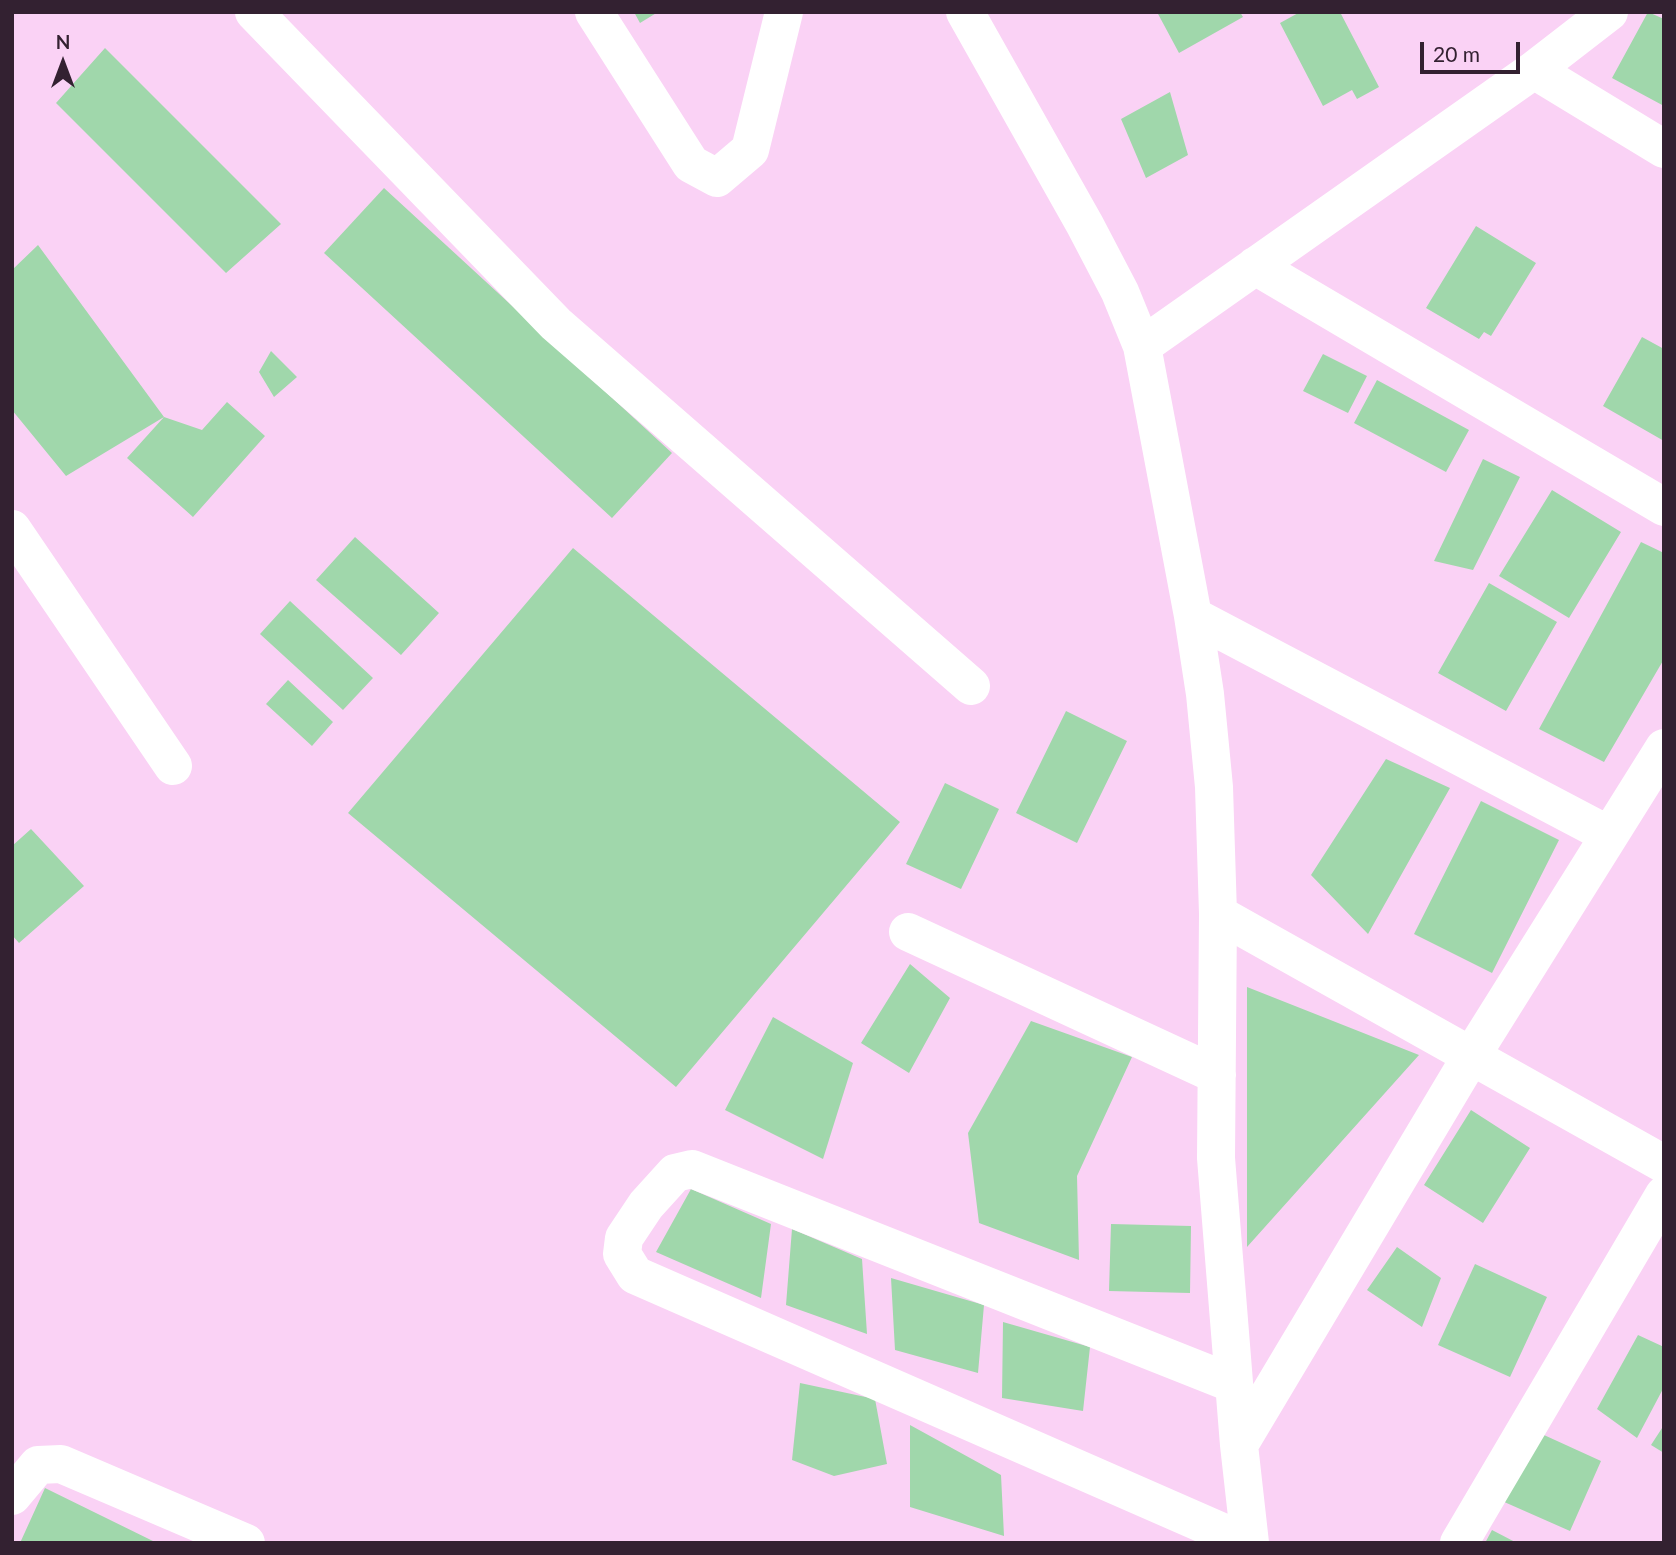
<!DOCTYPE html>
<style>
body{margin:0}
#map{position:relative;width:1676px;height:1555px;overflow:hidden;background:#fad2f5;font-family:Lato,sans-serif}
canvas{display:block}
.frame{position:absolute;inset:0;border:14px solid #332131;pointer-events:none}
.north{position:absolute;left:28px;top:28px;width:70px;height:70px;-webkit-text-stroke:5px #fad2f5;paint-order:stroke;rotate:0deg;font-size:19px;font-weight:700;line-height:28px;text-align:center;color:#332131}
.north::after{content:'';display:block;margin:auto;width:24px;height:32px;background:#332131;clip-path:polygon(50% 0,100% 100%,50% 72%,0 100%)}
.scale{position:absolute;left:1420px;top:42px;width:100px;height:32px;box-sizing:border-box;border:4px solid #332131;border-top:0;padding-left:9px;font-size:21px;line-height:24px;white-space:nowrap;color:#332131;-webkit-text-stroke:5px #fad2f5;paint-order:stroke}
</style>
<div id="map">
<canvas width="1676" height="1555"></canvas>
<div class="frame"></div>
<div class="north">N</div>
<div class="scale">20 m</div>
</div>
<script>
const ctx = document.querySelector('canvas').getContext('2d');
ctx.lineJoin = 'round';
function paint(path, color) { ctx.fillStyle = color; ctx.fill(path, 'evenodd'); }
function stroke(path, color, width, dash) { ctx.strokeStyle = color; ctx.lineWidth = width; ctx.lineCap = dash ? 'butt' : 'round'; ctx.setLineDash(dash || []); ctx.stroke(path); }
paint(new Path2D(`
 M634,12H658L640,23Z
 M1157,12H1240L1243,17L1179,53Z
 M1300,12H1340L1379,87L1357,99L1352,90L1323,106L1280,23Z
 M1648,12L1664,19V106L1612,78Z
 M105,48L281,224L226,273L56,103Z
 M1170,92L1188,155L1146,178L1121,119Z
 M384,188L672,453L612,518L324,253Z
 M1476,226L1536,263L1491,336L1484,332L1479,339L1426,308Z
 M38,245L164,417L66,476L12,410V270Z
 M1642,337L1664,349V441L1603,406Z
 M271,351L297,377L274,397L259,372Z
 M1323,354L1367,376L1348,413L1303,391Z
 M1377,380L1469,430L1446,472L1354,423Z
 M227,402L265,436L193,517L127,458L164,417L202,430Z
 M1483,459L1520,477L1473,570L1434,561Z
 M1552,490L1621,532L1569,618L1499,576Z
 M355,537L439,613L401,655L316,580Z
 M1641,542L1664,553V659L1604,762L1539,729Z
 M573,548L900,822L676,1087L348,813Z
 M1489,583L1557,622L1506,711L1438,673Z
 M290,601L373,678L343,710L260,634Z
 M288,680L333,722L312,746L266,704Z
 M1066,711L1127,741L1077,843L1016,813Z
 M1386,759L1450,788L1368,934L1311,875Z
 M945,783L999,809L961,889L906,864Z
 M1481,801L1559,840L1492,973L1414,934Z
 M31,829L84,886L19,943L12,935V846Z
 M910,964L950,998L909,1073L861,1043Z
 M1247,987L1419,1055L1247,1247Z
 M773,1017L853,1063L823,1159L725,1110Z
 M1031,1021L1132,1057L1077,1176L1079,1260L979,1223L968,1133Z
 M1471,1110L1530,1148L1483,1223L1424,1185Z
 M691,1189L771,1224L761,1298L656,1252Z
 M1111,1224L1191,1226L1190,1293L1109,1291Z
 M792,1229L862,1259L867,1334L786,1305Z
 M1397,1247L1441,1278L1422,1327L1367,1290Z
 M1475,1264L1547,1297L1510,1377L1438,1345Z
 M891,1278L984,1305L978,1373L895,1350Z
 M1003,1322L1090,1347L1083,1411L1002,1398Z
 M1638,1335L1664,1347V1387L1637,1438L1597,1409Z
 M800,1383L875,1399L887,1464L834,1476L792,1460Z
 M910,1425L1001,1475L1004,1536L910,1507Z
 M1664,1425V1453L1651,1445Z
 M1533,1430L1601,1461L1570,1531L1502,1501Z
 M45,1488L157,1543H20Z
 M1492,1530L1517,1543H1485Z`), '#a0d7ab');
stroke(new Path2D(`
 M254,12L556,324L971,686
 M594,12L691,164L717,178L750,150L784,12
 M965,12L1085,225L1120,292L1142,346L1193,616L1205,694L1214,787L1218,914L1216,1158L1239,1445L1250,1543
 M1534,70L1664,149
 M1255,266L1664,507
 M1142,346L1534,70L1609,12
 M12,529L173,766
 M1193,616L1609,835
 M1218,914L1664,1164
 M908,932L1217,1075
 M1234,1384L692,1169L675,1173L646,1205L624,1238L622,1254L635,1275L1247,1543
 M1239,1445L1470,1058L1664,748
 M12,1496L38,1465L61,1464L246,1543
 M1459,1543L1664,1195`), '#fff', 38);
</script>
